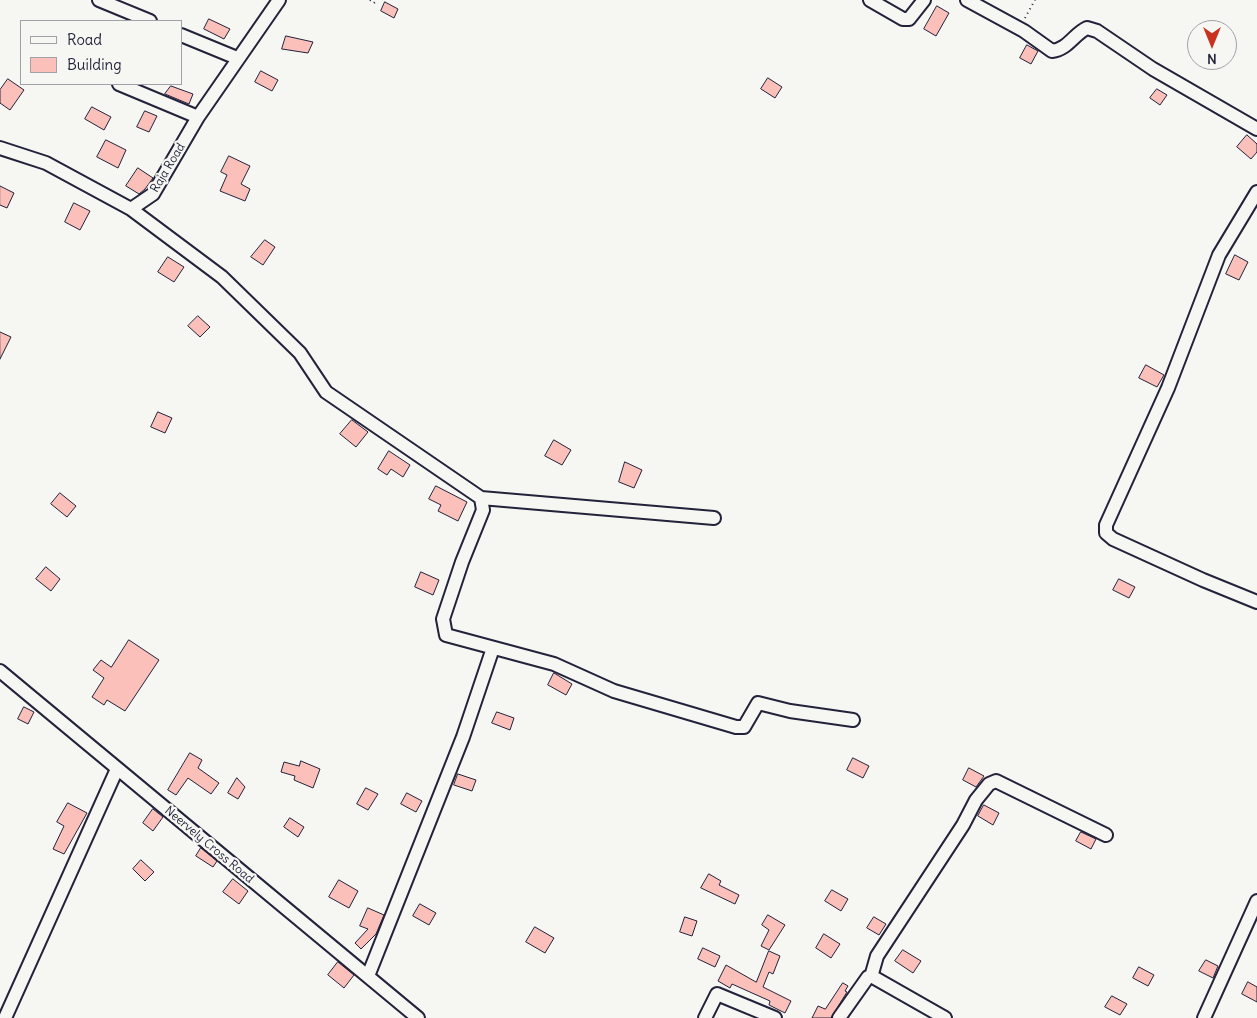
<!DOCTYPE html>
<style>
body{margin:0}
#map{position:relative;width:1257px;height:1018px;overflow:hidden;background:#f6f6f2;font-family:Delius,sans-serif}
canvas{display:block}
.legend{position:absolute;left:20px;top:20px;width:162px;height:65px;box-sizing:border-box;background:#f6f6f2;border:1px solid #a1a1a9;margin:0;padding:6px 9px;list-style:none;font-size:15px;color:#22223b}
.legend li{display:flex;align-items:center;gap:10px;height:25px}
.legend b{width:25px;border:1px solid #a1a1a9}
.north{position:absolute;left:1187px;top:20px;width:50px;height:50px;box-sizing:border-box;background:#f6f6f2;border:1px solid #a1a1a9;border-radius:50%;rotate:180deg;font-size:14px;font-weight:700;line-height:20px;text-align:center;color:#22223b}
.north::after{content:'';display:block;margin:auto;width:18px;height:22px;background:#c8321e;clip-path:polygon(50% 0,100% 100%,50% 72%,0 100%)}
</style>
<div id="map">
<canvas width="1257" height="1018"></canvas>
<ul class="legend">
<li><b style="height:6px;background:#f6f6f2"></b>Road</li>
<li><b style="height:14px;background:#fcc0bb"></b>Building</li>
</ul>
<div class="north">N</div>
</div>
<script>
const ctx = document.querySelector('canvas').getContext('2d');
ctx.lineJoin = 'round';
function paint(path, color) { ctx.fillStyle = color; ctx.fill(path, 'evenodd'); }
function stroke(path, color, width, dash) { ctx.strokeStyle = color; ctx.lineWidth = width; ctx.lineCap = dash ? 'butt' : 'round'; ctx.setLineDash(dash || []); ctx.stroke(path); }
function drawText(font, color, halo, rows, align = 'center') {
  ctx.font = font + ' Delius,sans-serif'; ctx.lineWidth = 4.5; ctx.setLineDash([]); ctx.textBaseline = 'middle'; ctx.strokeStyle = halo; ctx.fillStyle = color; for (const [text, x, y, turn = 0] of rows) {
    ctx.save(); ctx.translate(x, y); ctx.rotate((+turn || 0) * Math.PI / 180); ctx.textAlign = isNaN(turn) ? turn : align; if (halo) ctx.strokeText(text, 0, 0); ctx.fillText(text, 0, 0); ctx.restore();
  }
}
const building = new Path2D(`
 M385,2L398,9L394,18L381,11Z
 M937,6L949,13L936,36L924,29Z
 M209,19L230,29L224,39L204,29Z
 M286,36L313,42L308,53L282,49Z
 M1027,45L1038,51L1031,64L1020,58Z
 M261,71L278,80L272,91L255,82Z
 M768,78L782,87L775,98L761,89Z
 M8,79L24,90L10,110L0,103V90Z
 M171,86L193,94L189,104L165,94Z
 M1157,89L1167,95L1160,105L1150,98Z
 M92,107L111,117L104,130L85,119Z
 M145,111L157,116L149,132L137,127Z
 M1247,135L1257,144V152L1251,159L1237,147Z
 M106,140L126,150L118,168L97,157Z
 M229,156L250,166L241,184L250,189L245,201L220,191L227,175L221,172Z
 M138,168L153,178L145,189L139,194L126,186Z
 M0,186L14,193L7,208L0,205Z
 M74,203L90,211L80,230L65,222Z
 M265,240L275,247L263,265L251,257Z
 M1235,255L1248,262L1239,280L1226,274Z
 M168,257L184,267L174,282L158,272Z
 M198,316L210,327L200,337L188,326Z
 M0,332L11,337L0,359Z
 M1146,365L1164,375L1157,387L1139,378Z
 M158,412L172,418L165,433L151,427Z
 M352,420L368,432L356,447L340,434Z
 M554,440L571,450L562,465L545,456Z
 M389,451L410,465L403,477L391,469L387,475L378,469Z
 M625,462L642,470L634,488L619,482Z
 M436,486L467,502L458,521L438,511L441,505L429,499Z
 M60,493L76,506L67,517L51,504Z
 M46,567L60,579L51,591L36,579Z
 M421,572L439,580L433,595L415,587Z
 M1119,579L1135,587L1129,598L1113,590Z
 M129,640L159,660L125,711L107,700L104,705L92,697L104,678L93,670L101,660L111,667Z
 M554,673L572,684L566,695L548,685Z
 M24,707L34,712L28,724L18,719Z
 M497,712L514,718L510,730L492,723Z
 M190,753L202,760L198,768L219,783L211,794L188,778L176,795L168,790Z
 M853,758L869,766L863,778L847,770Z
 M301,761L320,769L313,788L294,780L295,776L281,772L284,762L299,766Z
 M969,768L984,776L976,787L963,780Z
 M458,774L476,780L472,791L454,785Z
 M237,778L245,787L238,799L228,793Z
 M366,788L378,794L368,810L357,804Z
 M407,793L422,801L416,812L401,804Z
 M68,803L87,813L64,854L53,849L64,826L57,822Z
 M984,805L999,813L993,825L978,816Z
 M153,809L163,817L153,831L143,823Z
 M290,818L304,827L298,837L284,827Z
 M1081,832L1096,839L1091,849L1076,841Z
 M201,848L217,861L213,867L196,856Z
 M141,860L154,872L145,881L133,869Z
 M709,874L721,881L719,885L739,895L735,904L701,888Z
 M233,879L248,891L239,904L223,892Z
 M339,880L358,891L349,908L329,897Z
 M832,890L848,899L841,911L825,901Z
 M420,904L436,913L429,925L413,916Z
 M368,908L384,915L376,934L361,949L355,943L368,929L360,926Z
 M768,915L785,925L769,950L761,946L769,930L762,925Z
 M685,917L697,921L692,936L680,932Z
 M874,917L886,924L879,935L867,928Z
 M535,927L554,938L545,953L526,942Z
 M824,934L840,944L831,958L816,948Z
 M703,948L720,956L715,967L698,959Z
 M903,950L921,961L913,973L895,961Z
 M769,951L780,956L773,974L769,972L763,987L791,1001L785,1013L769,1005L770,1001L732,984L730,988L718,981L726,965L756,982Z
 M1206,960L1218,966L1213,978L1199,971Z
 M338,962L354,975L344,988L328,975Z
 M1139,967L1154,975L1148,986L1133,978Z
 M1248,982L1257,987V1002L1242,994Z
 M843,983L848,986L845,991L847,992L831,1018H812L818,1006L825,1009Z
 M1112,996L1127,1004L1120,1015L1105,1007Z`);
paint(building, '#fcc0bb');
stroke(building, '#22223b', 1);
const minor = new Path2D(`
 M99,0L150,21
 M870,0L903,19H909L924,0
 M967,0L1024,31L1052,51C1068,49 1074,34 1087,28L1097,31L1153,69L1257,129
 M181,35L237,58
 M119,84L198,117
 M0,148L46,163L131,209L153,194L198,117L279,0
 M1257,192L1219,255L1168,388L1106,525V533L1113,539L1203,580L1257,602
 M131,209L222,277L300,353L326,392L481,498L483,510L462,562L443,619L446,635L554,664L614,691L736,727H744L758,703L790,711L853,720
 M481,498L714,518
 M0,671L418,1018
 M368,976L463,737L493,648
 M871,977L877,956L963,825L976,800L989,784L996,781L1106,835
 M5,1018L117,769
 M705,1018L717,994L775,1018
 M839,1018L868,977H873L945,1018
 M1204,1018L1257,901`);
stroke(minor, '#22223b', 16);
stroke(new Path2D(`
 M370,0L374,3L377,0
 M1025,18L1035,0`), '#22223b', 2, [1, 4]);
stroke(minor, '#f6f6f2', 12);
drawText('12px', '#22223b', '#f6f6f2', [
 ["Raja Road",168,168,-59],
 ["Neervely Cross Road",209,845,40]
]);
</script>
